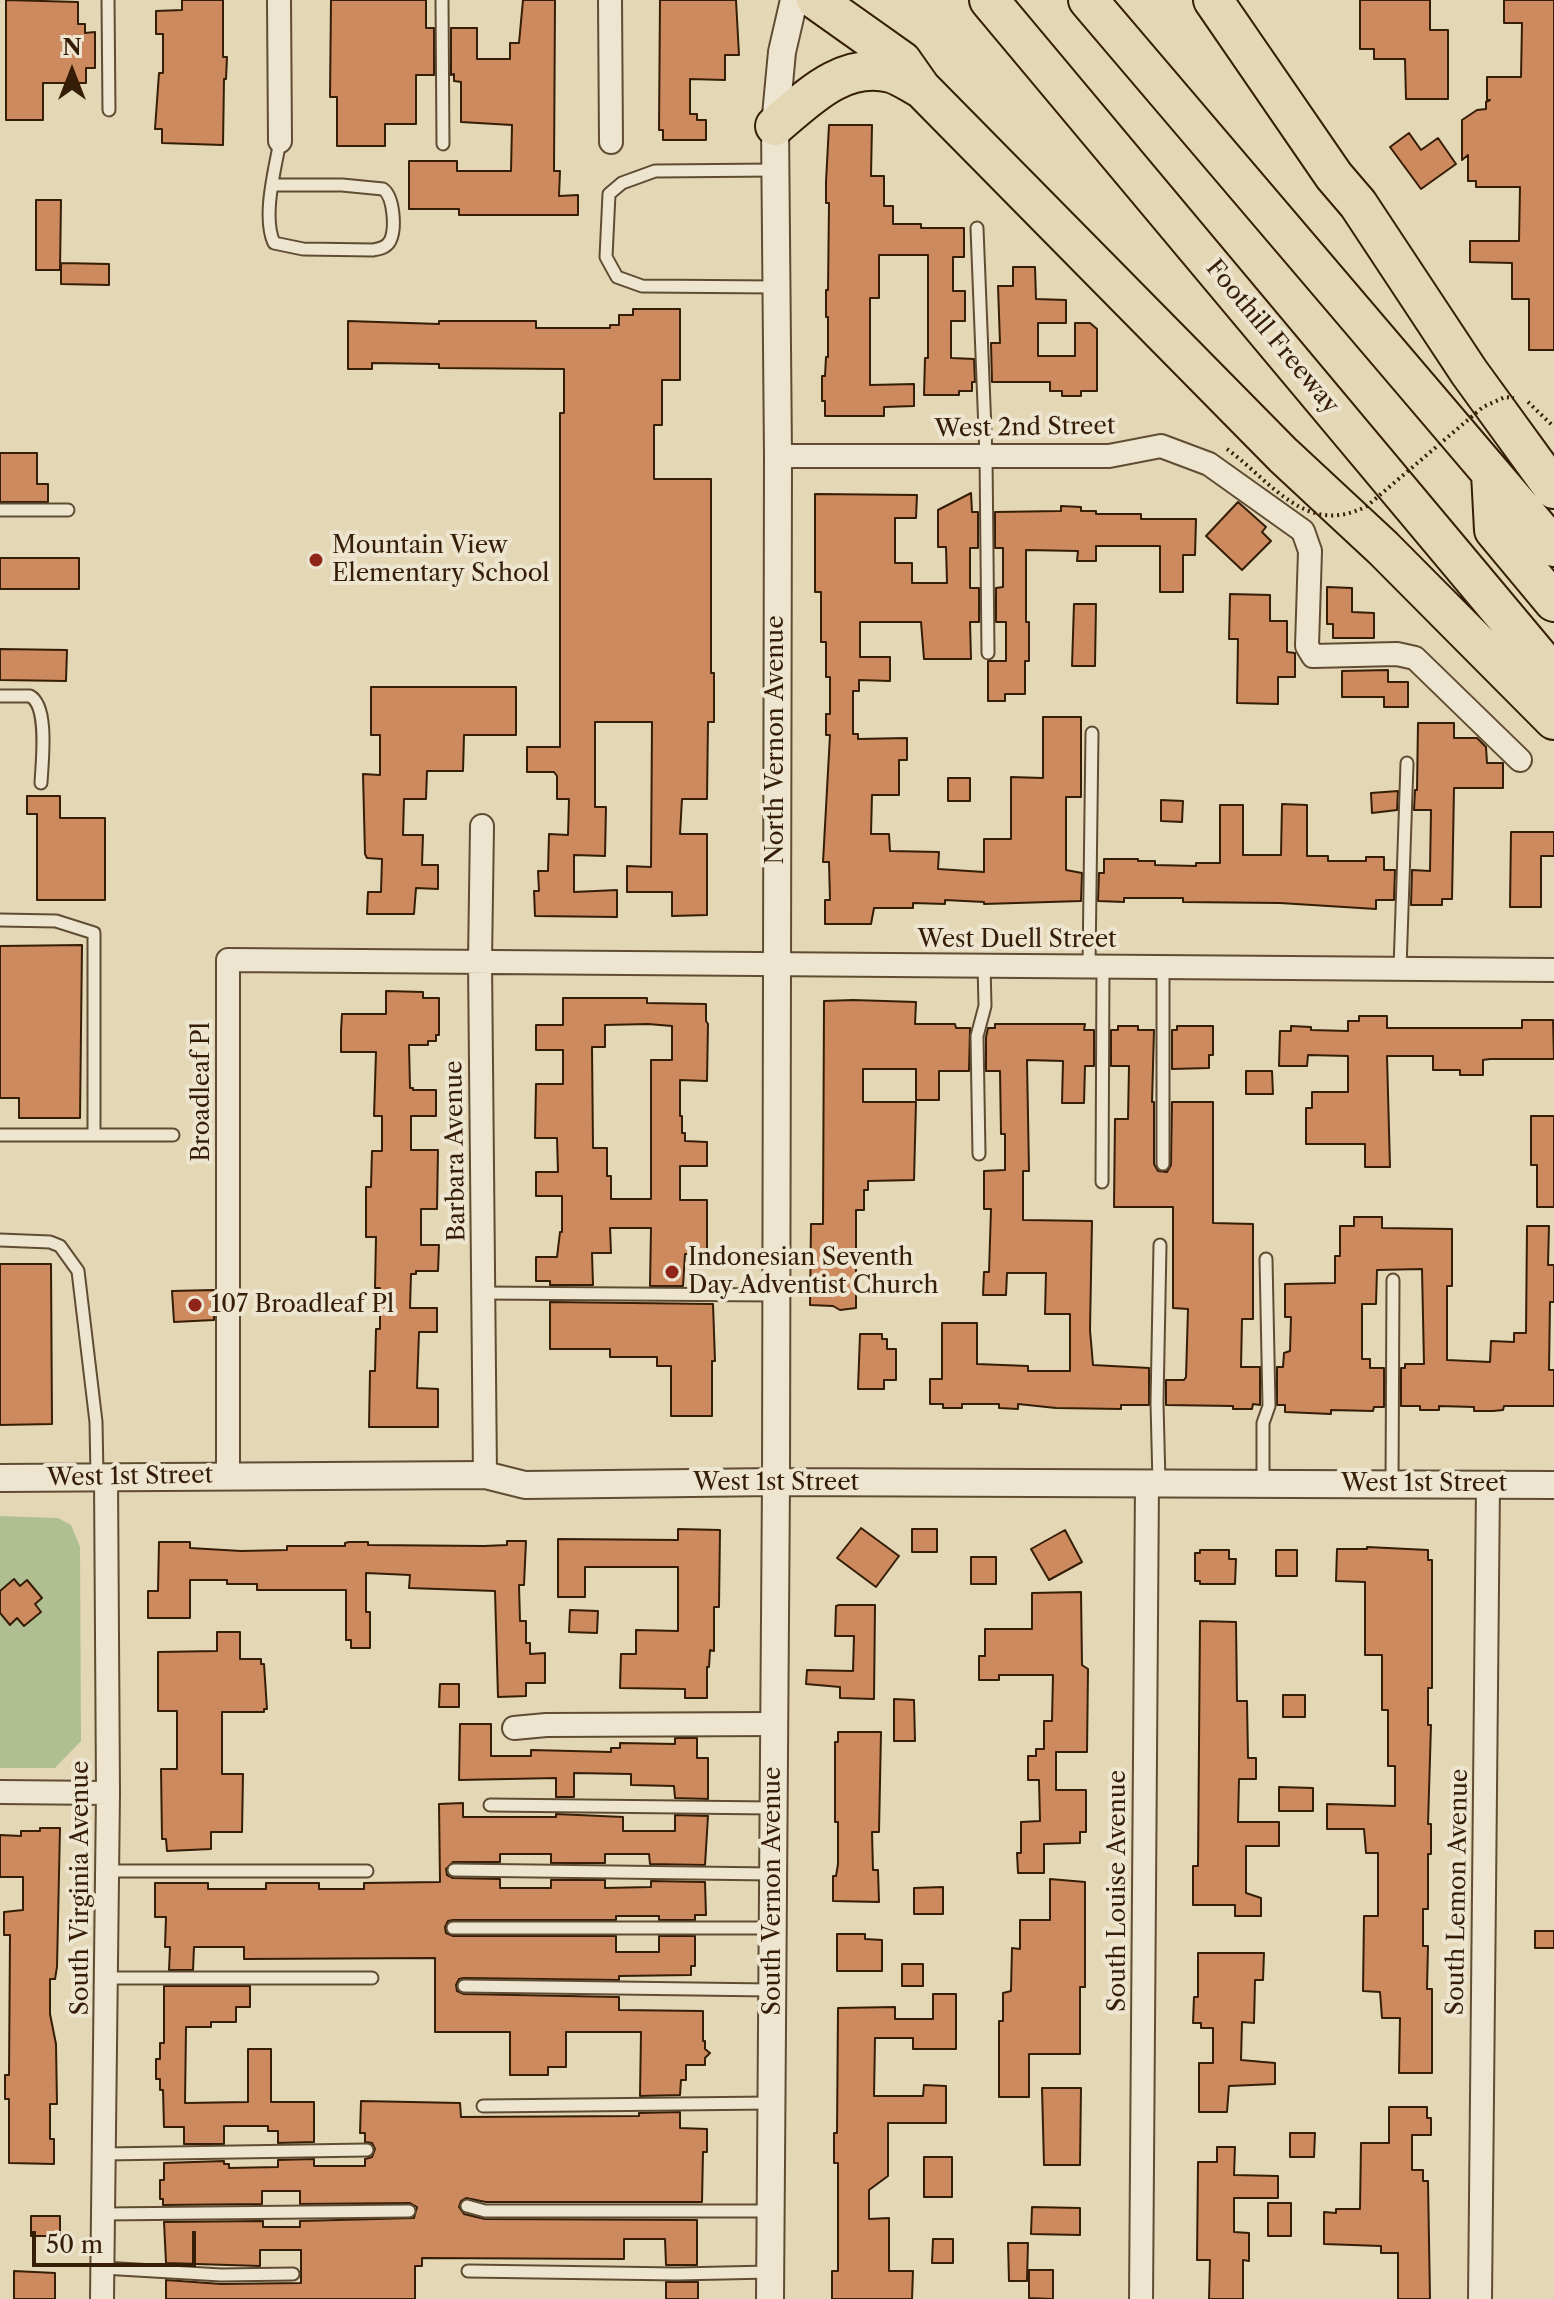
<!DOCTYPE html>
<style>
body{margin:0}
#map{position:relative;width:1554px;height:2299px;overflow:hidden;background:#e3d7b6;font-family:"Libre Caslon Text",serif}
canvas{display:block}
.north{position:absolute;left:32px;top:32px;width:80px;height:80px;-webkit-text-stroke:6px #ede5d0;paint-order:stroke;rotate:0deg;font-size:22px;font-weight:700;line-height:32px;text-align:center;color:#351d06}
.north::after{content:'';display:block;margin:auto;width:28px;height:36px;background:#351d06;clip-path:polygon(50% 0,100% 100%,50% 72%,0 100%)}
.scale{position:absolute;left:32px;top:2231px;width:164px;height:36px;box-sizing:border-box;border:4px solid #351d06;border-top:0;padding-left:10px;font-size:24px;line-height:28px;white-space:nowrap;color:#351d06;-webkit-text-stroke:6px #ede5d0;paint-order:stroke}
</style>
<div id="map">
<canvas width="1554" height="2299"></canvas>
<div class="north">N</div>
<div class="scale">50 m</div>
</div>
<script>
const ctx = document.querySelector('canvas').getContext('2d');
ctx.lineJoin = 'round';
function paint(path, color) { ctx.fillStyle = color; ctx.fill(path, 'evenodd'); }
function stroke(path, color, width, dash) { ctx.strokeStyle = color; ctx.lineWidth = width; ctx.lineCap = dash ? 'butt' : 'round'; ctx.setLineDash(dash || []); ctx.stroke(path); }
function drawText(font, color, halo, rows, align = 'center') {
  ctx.font = font + ' "Libre Caslon Text",serif'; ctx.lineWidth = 8; ctx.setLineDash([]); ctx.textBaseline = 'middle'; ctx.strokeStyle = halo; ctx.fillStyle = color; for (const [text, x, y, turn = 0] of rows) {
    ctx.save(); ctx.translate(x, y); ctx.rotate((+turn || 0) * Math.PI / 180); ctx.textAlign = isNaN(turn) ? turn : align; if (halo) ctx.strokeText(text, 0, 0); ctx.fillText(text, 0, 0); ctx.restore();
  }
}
paint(new Path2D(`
 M0,1516L58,1518L71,1525L80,1547L81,1741L55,1768H0Z`), '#b0bf91');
const building = new Path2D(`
 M6,0L78,2V24H85V33L95,32V68H86V83H43V120H6Z
 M182,0H223V57H227L226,79H224L223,145L162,143V129H155L159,73H163V34H156V11L182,10Z
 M331,0H426V28H434V75H416V124H385V146H337V97H330Z
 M523,0H555L554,171H560L559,196L578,195V215H459V209H409V161H457V171H511L512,125L461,122V82L454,81V74L451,75V28H477V59H510V43H519Z
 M660,0H736L739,55H725V80L690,79V114H697V120H706V140H663V130H659Z
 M1360,0H1430V30H1448V99H1406L1405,59H1374V49H1360Z
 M1504,0H1554V350H1529V299H1512V263L1470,262V241H1519L1520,187H1476V181H1468V155L1462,160V120L1477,110L1486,109V102L1490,100H1487V77H1521L1522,23H1504Z
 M829,125H872L871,176H884V206H893V224H921V228H964V257H953V291H965V321H951V358L974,359L975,382H972V391H959V395H924L925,358H928V255H879V298H870V385L914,384V406L884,407V416H825V401H822V376H825L826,357H828V317H826V290H828L829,203H826V182Z
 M1409,133L1421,150L1438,138L1456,164L1421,189L1390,147Z
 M36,200H61L60,270H36Z
 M61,263L109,264V285L61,284Z
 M1013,267H1035L1036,299L1066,300V323H1038V356H1075V323H1090L1097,329V391H1081V396H1062V391H1050V382H992L991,343H1000L998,286H1013Z
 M633,309H680V380H662V425H654V479H711V673H714V722H708L707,799H682L680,834H707V915L672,916V892H627V866L651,867L652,722H595V807H606L605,856L574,855V892L617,890V917L535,916L534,891H539L538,871H548L549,834L568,835L569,799H557V776L554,772H527V747H560V413H564V369L439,368V364L372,363V369H348V321L439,324V321H536V328H610V325H619V315H633Z
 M0,453H37V484H48V502H0Z
 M971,493L972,512H978V548H970V588H979V622H970L971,659H924L921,622H860V657H890V681L859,680V691H853V734H858V739L907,738V760H899V795H872L871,834H889L890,851L939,852L938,869L984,872V839H1011V777L1043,778V717H1081V797H1066V870L1082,873L1081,901L984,904V902L945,900V904L913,903V908H874L871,924H825V900H830L829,862H823L830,735H826V714H830V677H826V642H821V592H815V494L917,495L916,518H895V563H912V583H947L946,547H938V510Z
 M1238,502L1266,527L1262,532L1271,541L1242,570L1206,536Z
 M1061,506L1081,507V511H1096V514H1141V519H1196L1195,555H1183V592H1160V546H1096V561H1077L1078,551L1026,550V622H1029V661H1025V694H1005V701H988V661H1006V622H996V588L1003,587V548H995V512L1061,511Z
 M0,558H79V589H0Z
 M1327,587L1352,588V612L1374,613V638H1333V624H1327Z
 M1230,594L1270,595V621H1287V652L1295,653V677H1278V704L1237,703L1238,639H1229Z
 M1074,604H1096L1095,666H1072Z
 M0,649L67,650L66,681L0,680Z
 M1388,670V682H1408V707H1384V697H1342V671Z
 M371,687H516V735H464L463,771H427L426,799H404L403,835H423L422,865H438V889L416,888L414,914H367L368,892H381L382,859L367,858L365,854L363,774L380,775V735H371Z
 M1418,723H1454V738H1477L1486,747L1487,763H1503V788H1454L1452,899H1442V905H1411L1412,870L1430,871L1431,810H1414L1415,790H1417Z
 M948,778H970V801H948Z
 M1398,791L1397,810L1372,813L1371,793Z
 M27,796H60V818H105V900H37V814H27Z
 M1161,800L1183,801L1182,822L1161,821Z
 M1282,804L1307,805V856H1328V861H1366V857H1384V870H1395L1394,900H1376V909L1280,903L1183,902V898H1124V902L1098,901L1099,873H1104V859H1138V861H1155V865L1196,866V863H1220V805H1243V855H1281Z
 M1511,832H1554V856H1541V907H1510Z
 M82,945L80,1118H19V1098H0V946Z
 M386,991L423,992V998H439V1035H436V1041H428V1045H409L410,1088H413V1090H436V1116H411V1150H438L437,1209H421V1245H439L438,1271H416V1274H411L410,1308H437V1332H419L417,1388L438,1389V1427H369L370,1371H375L376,1329H380V1288H375L376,1237H366V1187H371L372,1151H382V1116H374L376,1052H341V1031L342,1014H386Z
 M563,998H647V1003L706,1004V1021L708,1024L707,1081L680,1080V1116H682V1133H685V1141L707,1142V1166H680V1200H707V1254H685L683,1286H650L651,1228H610L611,1253H592L593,1285H550V1281H536V1257H557L560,1232H562V1196H536V1172H558L557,1138H535L536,1084H563V1050H536V1025H563ZM648,1024L672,1026V1060H651V1199H611V1176H607V1148H593L592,1047H605V1025Z
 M853,1000L916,1002L915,1024H955L956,1028H970L969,1071H939V1100H916V1069H863V1102H916L914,1180L868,1181V1190H864V1210H856V1308L840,1310L833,1306L810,1305L811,1224H823L824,1001Z
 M1359,1016H1387V1028H1522V1020H1553L1554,1059H1490L1483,1060V1075H1460V1070H1433V1056H1387L1390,1167H1365V1144H1306V1108H1312V1092H1348V1056L1308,1055L1307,1066H1279L1280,1031H1291V1026L1311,1027V1030L1348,1031V1021H1359Z
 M995,1024H1085L1084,1030H1094V1066H1085L1084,1103H1062L1063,1061L1027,1060L1029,1171H1023V1220L1092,1221L1090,1330L1093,1365L1149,1368V1405H1121V1409L1056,1408L1018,1404V1409L999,1408V1404H962V1408H943V1404H930V1379H942V1323H977V1364L1028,1366V1371H1070V1314H1045L1046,1273H1007L1006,1295H983L984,1272H989L991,1209H984V1171L1005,1170V1134H1001L1000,1071H986V1037L988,1028H995Z
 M1118,1026H1138V1030H1154L1152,1102H1154V1164L1158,1171L1167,1172L1171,1165L1172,1102H1213V1223L1253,1224V1319H1242L1241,1367H1260V1405L1253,1404L1252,1409H1233V1406L1166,1405V1380H1184L1186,1377L1188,1309L1173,1308V1207H1114L1115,1119H1128L1129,1066H1111V1030H1118Z
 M1177,1026H1213V1055H1209V1068L1172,1069V1030H1177Z
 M1246,1071H1272L1273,1094H1246Z
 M1531,1116H1554V1207H1537V1165H1531Z
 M1354,1217H1382V1228L1452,1229V1286H1447V1360L1490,1362L1491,1341L1514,1342V1333H1526L1527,1226H1549L1548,1265H1554V1302H1550L1549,1370H1554V1406H1504L1503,1410L1493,1411H1474V1407L1439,1406V1410H1420V1406H1401V1368H1405V1364H1424L1422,1269L1377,1270L1376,1304H1362V1359H1370V1368H1384V1407H1374L1373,1411L1331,1410V1414L1285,1412V1405H1277V1367H1283L1284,1353L1290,1351L1291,1317H1285V1284L1335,1283V1256H1340V1226H1354Z
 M0,1264H51L52,1424L0,1425Z
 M214,1290V1320L174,1322L172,1291Z
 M550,1302L713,1304L715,1361H712V1416H671V1366H657V1357H610V1349H550Z
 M860,1334H882V1339H887V1349H896V1380H884V1389H858Z
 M861,1528L899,1556L876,1587L837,1558Z
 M678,1529L720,1530L719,1607H714V1651L710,1650L709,1667H707V1698H685V1689L620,1688L621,1654H636V1630L678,1631V1567H585V1597H558V1539L678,1540Z
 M912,1529H937V1552H912Z
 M1065,1530L1082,1562L1049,1580L1031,1549Z
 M507,1541H526L524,1585H519L520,1621H526V1643H530V1654L545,1653V1683H526V1696L498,1697L495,1591L409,1588L410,1575L366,1573V1612H370V1648H351V1640H346V1590H257V1584H227V1580H190V1618H148V1591H158L159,1542H190V1548L241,1551L287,1550V1546H345V1543L349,1542H368V1545L484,1546L507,1545Z
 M1367,1547L1428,1550V1560H1432V1688H1428V1725H1431L1428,1824H1431V1854H1428V1909H1423V1946H1428L1427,1989H1432V2073H1399L1400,2018H1382L1380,1992L1363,1991L1364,1916H1378V1853H1366L1364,1829H1327V1804L1395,1806V1766H1388V1710H1382V1655H1365V1582L1336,1581L1337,1549H1367Z
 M1200,1550H1229V1559H1236L1235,1584H1200V1581H1195V1553H1200Z
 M1276,1550H1297V1576H1276Z
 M971,1557H996V1584H971Z
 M14,1579L20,1586L27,1580L42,1598L35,1604L41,1612L24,1626L17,1618L10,1625L0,1613V1591Z
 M1081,1592L1082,1665L1088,1669L1087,1752H1056V1790H1086V1832H1080V1843L1044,1844V1873H1018L1017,1853H1021V1822L1040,1821L1039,1780H1028V1756H1036V1749H1044V1721H1052L1053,1675H999V1680H979V1656H985V1629H1032V1593Z
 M839,1605H875L874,1699L840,1698V1687L806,1684L807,1670L853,1671L854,1636H835L836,1606Z
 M570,1610L598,1611L597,1633L569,1632Z
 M1200,1621L1236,1622L1237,1701H1247L1248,1758H1256V1779H1239L1238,1822H1279V1846H1246V1893L1261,1898V1916H1235V1905H1193V1866H1198Z
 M217,1632H240V1659H261V1664H264L267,1709H264V1712H222V1774H243L242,1832H211V1849L167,1851L166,1839H162L161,1769H177V1711H158V1652L217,1651Z
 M440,1684H459V1707H439Z
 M1283,1695H1305V1717H1283Z
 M894,1699L914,1700L915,1741H894Z
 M460,1724H491V1756H531V1750L611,1752V1748H620V1743L675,1744V1738H697V1758H708V1799L675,1798L674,1786L631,1785V1774L574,1773V1797H556V1778L459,1780Z
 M838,1732H881L879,1832H872L873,1870H878L879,1902L833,1901V1876H836L838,1864V1822H835V1742H838Z
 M1279,1787L1313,1788V1811H1279Z
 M463,1803V1817H556V1814L623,1817V1831H675V1815L708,1816L705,1865L650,1864L649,1854H605V1863H551V1854H500V1862H453L446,1869L447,1875L453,1878L500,1879V1888H551V1880H605V1888L651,1887V1881L705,1882L706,1915H695V1920H659V1916H616V1920H453L448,1921L445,1927L446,1933L453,1936H616V1952H659V1936H695V1966H691V1975L619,1976V1980L464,1978L459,1979L456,1985L457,1991L464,1994L619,1997V2010L703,2011V2041H705V2049L710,2053L705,2058V2065H686V2080H681L680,2095L640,2096L641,2032H566V2067H548V2075H510V2032H435V1958L244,1959V1947H194L193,1970H169L170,1947H165L166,1917H155V1883H208V1889H266V1883H319V1889H364V1883L440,1882L439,1804Z
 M40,1828H60L57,1967L55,1979H50V2014L56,2044L57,2104H50V2139H54V2164L9,2163V2099H5V2075H9L10,1935H4V1912L23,1910V1877H0V1835L21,1836V1831H40Z
 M1050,1879L1085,1882V1987H1080V2054H1029V2097H999V2021H1003V1993L1011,1991L1012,1948L1020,1949V1920H1050Z
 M943,1887V1914H914V1888Z
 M1535,1931H1554V1948H1535Z
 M837,1934H865V1939L882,1940V1971H837Z
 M1198,1953H1264L1263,1980H1255L1254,2023L1242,2022L1241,2060L1275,2063V2084L1229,2086L1227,2112H1199V2063H1213V2028H1201V2023H1193L1194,1997H1198Z
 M902,1964H923V1986H902Z
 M164,1986H250V2007H236V2022H211V2027H186L185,2103L248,2102V2049H271V2102H314V2142L278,2143V2131H268V2126H224V2144H184V2127H164L163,2090H160V2079H156V2059H160V2043H164Z
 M933,1994H956V2049H913V2038H875L874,2096H923L924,2085L946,2086V2123H888V2176L869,2190V2219L889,2218V2271H913L912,2299H832V2271H838V2163H834V2133H837L838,2008L895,2007V2019H933Z
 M1042,2088H1081L1080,2165H1044Z
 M361,2101L460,2103L461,2117L639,2116V2113L680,2112V2128L707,2129V2152H703L702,2202H486L466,2198L461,2201L459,2207L464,2214L485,2219L697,2220V2265H666L665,2239H624V2259L422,2258V2266H415V2299H166V2280L221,2284L301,2283V2250H260V2266L166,2263L164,2222L263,2221V2227H300V2221L414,2218L417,2207L410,2203L300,2204V2191H262V2204L163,2205V2199H160V2180H164V2163L224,2161V2164H229V2168L278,2167V2160L314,2159V2166H365V2159L372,2157L375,2149L372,2143L365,2142V2133H360Z
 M1389,2107H1427V2118H1431V2135H1412V2170H1423V2181H1428L1430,2299H1398V2253H1381V2246L1324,2244V2212L1336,2213V2209H1360L1361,2143H1389Z
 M1290,2133H1315L1314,2157H1290Z
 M1217,2147H1235L1234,2175L1278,2176V2198H1234V2232L1249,2233V2261L1243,2260V2299H1209L1210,2260H1197L1198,2162H1217Z
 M924,2157H952V2197H924Z
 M1268,2203H1291V2236H1268Z
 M1032,2207L1080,2208V2235L1031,2234Z
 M31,2216H60V2236H31Z
 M933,2239H953V2263H932Z
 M1008,2243H1028L1027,2281H1009Z
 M1029,2270H1053V2299L1029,2298Z
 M14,2271L55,2273V2299H14Z
 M666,2282H698V2299H666Z`);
paint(building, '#cd8a5e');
stroke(building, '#351d06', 2);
const service = new Path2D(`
 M108,0L109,110
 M442,0L443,144
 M775,170L655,171L622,183L609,194L606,257L617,277L642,286L776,287
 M272,185H342L383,189C394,197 396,229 390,241C386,248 379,249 373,250L303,249L274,243C262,217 275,169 280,141
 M977,228L986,456L988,653
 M0,510H68
 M0,696H30C49,706 42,762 41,783
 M0,920L56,921L94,933V1133
 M1089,966L1092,733
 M1163,966V1164
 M1400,968L1407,763
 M0,1135H173
 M979,1154L977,1036L985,1006L984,965
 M1102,1182L1103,966
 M0,1240L50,1242L60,1246L78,1271L96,1422L97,1476
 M483,1293L775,1295
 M1159,1483L1157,1403L1160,1245
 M1263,1483V1423L1269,1406L1266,1259
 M1392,1484L1393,1280
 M490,1805L773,1808
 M454,1870L773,1874
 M107,1871H367
 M453,1928H773
 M106,1978H372
 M464,1986L771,1990
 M483,2106L771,2103
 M104,2154L367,2150
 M467,2206L485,2211H770
 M103,2214L409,2211
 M103,2268L221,2275L293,2274
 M468,2271L677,2274L770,2272`);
const minor = new Path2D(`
 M279,0L280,141
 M610,0L611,142
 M778,456H1109L1161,446L1209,464L1303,531L1310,551L1307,646L1313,656L1397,654L1415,658L1520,760
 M482,826L480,961L485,1475
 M228,1476V960L1554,970
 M514,1728L546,1725L774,1724
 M0,1792L108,1793
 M102,2299L108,1793L106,1477
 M1141,2299L1147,1483
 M1480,2299L1488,1485`);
const tertiary = new Path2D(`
 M0,1478L485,1475L525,1485L776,1482L1554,1485
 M770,2299L776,1482L778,456L775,126L782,52L794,0`);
const motorway = new Path2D(`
 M816,0L902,61L921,88L1283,455L1383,548L1554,720
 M989,0L1554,675
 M1088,0L1554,547
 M1213,0L1334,176L1358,204L1469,372L1554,489
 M775,126C808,98 843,61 891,73C901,76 911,83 920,88
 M1491,473L1494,530L1554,602`);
stroke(service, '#604c32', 15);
stroke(minor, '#604c32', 26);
stroke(tertiary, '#604c32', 30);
stroke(motorway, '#351d06', 42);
stroke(new Path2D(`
 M1528,402L1554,427`), '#351d06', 4, [2, 4]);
stroke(service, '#ede5d0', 11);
stroke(minor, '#ede5d0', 22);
stroke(tertiary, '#ede5d0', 26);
stroke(motorway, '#e3d7b6', 38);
stroke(new Path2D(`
 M1227,449C1271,481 1306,538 1367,506L1483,407L1505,397L1514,398`), '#351d06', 4, [2, 4]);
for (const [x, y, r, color] of [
 [316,560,8,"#8f2418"],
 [672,1272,8,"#8f2418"],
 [195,1305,8,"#8f2418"]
]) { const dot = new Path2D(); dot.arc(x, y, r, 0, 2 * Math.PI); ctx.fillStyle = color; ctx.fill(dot); stroke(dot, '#ede5d0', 3); }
drawText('24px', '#351d06', '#ede5d0', [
 ["Foothill Freeway",1272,337,50],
 ["West 2nd Street",1025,428,-1],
 ["North Vernon Avenue",776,740,-90],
 ["West Duell Street",1017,940],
 ["Broadleaf Pl",202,1092,-90],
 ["Barbara Avenue",456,1151,-91],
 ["West 1st Street",130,1477,-1],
 ["West 1st Street",776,1483],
 ["West 1st Street",1424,1484],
 ["South Virginia Avenue",81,1888,-90],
 ["South Vernon Avenue",773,1891,-90],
 ["South Louise Avenue",1118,1891,-90],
 ["South Lemon Avenue",1458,1892,-89]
]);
drawText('24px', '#351d06', '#ede5d0', [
 ["Mountain View",332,546],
 ["Elementary School",332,574],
 ["Indonesian Seventh",688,1258],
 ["Day Adventist Church",688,1286],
 ["107 Broadleaf Pl",211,1305]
], 'left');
</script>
